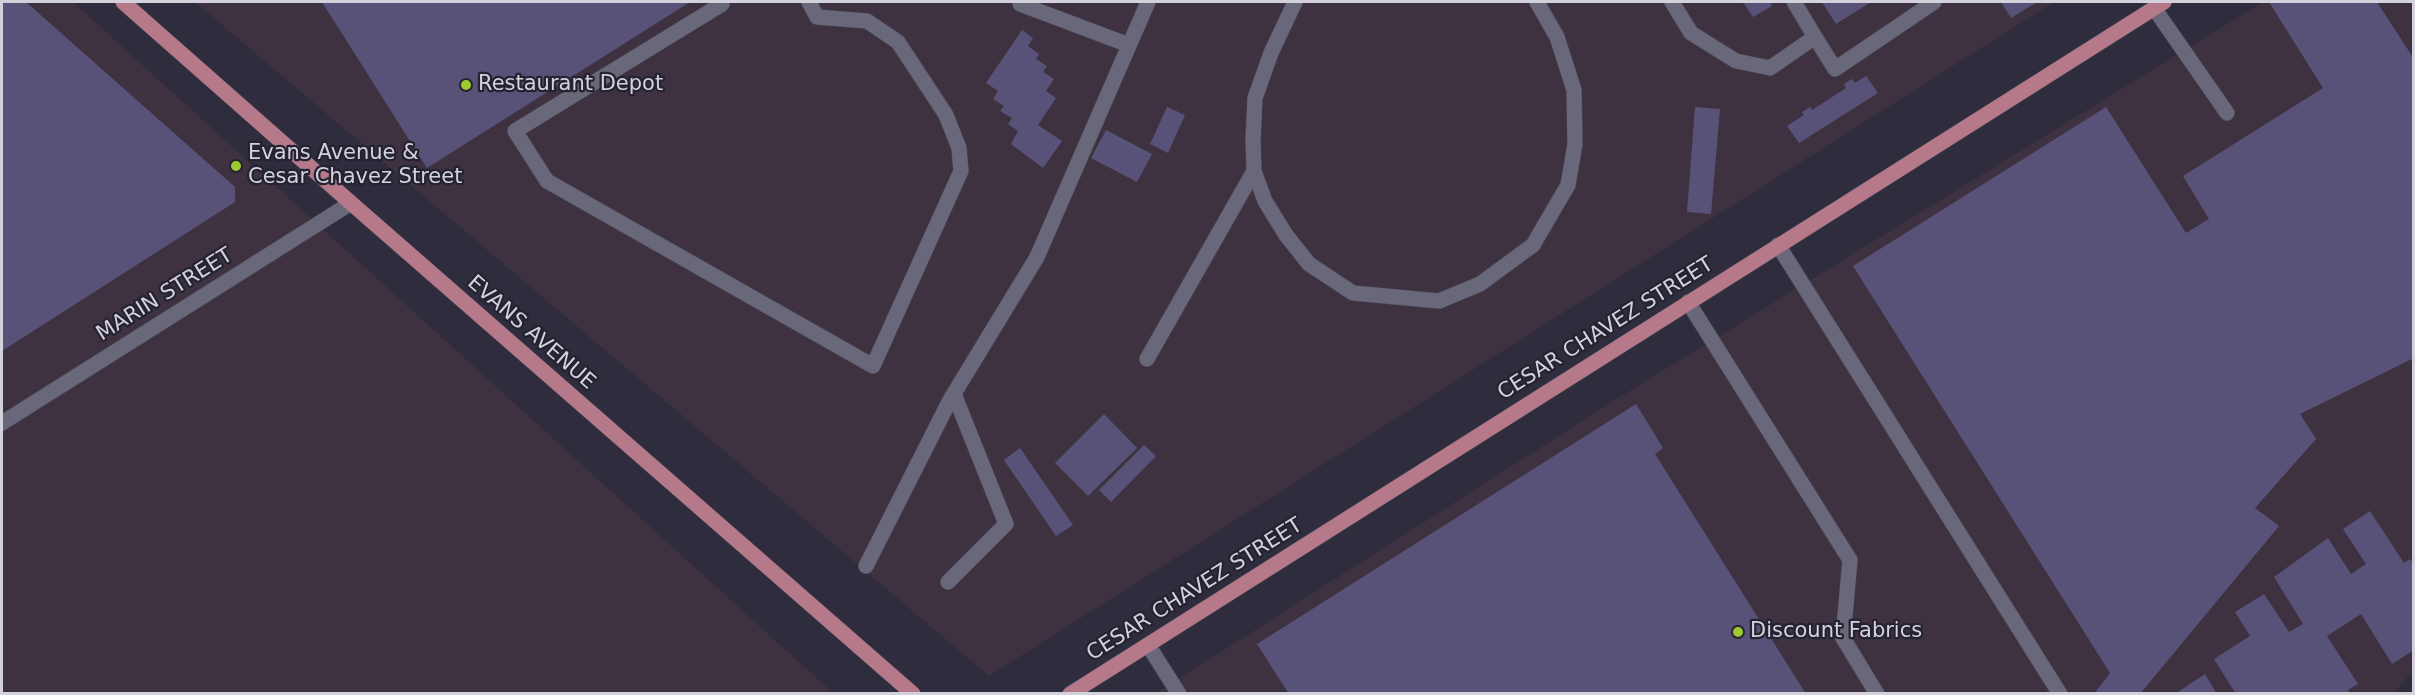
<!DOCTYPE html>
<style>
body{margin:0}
#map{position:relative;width:2415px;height:695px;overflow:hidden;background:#2f2c3d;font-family:"DejaVu Sans",sans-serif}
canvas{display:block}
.frame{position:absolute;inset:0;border:3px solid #d2d1dc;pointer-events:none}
</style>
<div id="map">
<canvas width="2415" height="695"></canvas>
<div class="frame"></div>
</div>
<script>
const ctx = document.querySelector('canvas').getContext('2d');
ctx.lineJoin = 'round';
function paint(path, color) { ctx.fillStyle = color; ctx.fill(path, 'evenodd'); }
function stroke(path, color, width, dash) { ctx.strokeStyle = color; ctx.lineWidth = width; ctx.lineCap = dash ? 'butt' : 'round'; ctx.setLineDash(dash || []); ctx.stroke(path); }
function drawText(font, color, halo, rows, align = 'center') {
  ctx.font = font + ' "DejaVu Sans",sans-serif'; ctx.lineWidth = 4.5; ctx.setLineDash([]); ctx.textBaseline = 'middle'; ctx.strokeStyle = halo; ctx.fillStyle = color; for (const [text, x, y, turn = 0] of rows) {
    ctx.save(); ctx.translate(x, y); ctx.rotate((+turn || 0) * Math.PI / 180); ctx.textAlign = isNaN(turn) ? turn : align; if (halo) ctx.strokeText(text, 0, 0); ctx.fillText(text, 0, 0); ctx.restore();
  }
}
paint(new Path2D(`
 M2,2H73L833,693H2Z
 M195,2H2054L989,676Z
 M2263,2H2413L2414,670L2394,693L1155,694L1615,400Z`), '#3e3240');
paint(new Path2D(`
 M2,2H26L235,187V202L2,351Z
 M322,2H690L427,168Z
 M1743,2H1770L1772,6L1753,17Z
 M1822,2H1871L1836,24Z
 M2001,2H2037L2011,18Z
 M2269,2H2377L2414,59V358L2300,414L2316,439L2255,508L2279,526L2140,694H2094L2110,673L1853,266L2106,107L2186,233L2209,219L2183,176L2323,88Z
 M1022,30L1033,38L1028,46L1039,54L1036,59L1047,66L1043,72L1054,79L1046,91L1056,98L1038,125L1062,141L1043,168L1011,144L1018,131L1008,124L1012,118L1000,111L1004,106L993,99L998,91L986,83Z
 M1866,76L1878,93L1799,143L1787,126L1804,115L1802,112L1810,107L1812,110L1846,88L1844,84L1852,79L1855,83Z
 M1167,107L1185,115L1168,153L1150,144Z
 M1695,107L1720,109L1711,214L1687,212Z
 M1106,130L1152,154L1137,182L1091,158Z
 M1636,404L1663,448L1655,454L1806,694H1289L1257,644Z
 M1104,414L1137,448L1088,496L1055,463Z
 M1144,445L1156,456L1111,502L1099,490Z
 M1020,448L1073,525L1056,536L1004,460Z
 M2370,511L2404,563L2410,559L2414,565V650L2392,664L2361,614L2327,636L2358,684L2348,690L2350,694H2236L2214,659L2250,636L2235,612L2264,594L2289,632L2303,624L2274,577L2328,538L2351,574L2366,564L2343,529Z
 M2205,674L2217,694H2175Z`), '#585279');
const minor = new Path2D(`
 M721,2L722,4L515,131L547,181L873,366L961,171L959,148L946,115L898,42L867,21L817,17L809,2
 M1295,2L1271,53L1255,98L1253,140L1254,171L1265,201L1286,235L1309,264L1353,293L1439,301L1480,284L1533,245L1568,185L1575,144L1574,90L1557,37L1537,2
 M1672,2L1691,33L1736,61L1770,68L1815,37L1835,69L1934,2
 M1794,2L1815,37
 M1020,4L1129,45
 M2154,8L2227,113
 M1778,245L2060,694
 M1688,302L1850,560L1843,638L1877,694
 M1147,359L1254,171
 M2,423L351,203
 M866,566L950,400L1037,257L1148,2
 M948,582L1006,524L954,394
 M1148,645L1179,694`);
const major = new Path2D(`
 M123,2L351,203L913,694
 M1070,694L2164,2`);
stroke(minor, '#4b4a57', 16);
stroke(major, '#4b4a57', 16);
stroke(minor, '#69677a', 15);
stroke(major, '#b5798a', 15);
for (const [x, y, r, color] of [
 [466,85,6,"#9cca31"],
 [236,166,6,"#9cca31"],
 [1738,632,6,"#9cca31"]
]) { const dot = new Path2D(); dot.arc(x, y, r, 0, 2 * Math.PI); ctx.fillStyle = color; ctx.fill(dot); stroke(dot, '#252332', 2); }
drawText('21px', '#d2d1dc', '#252332', [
 ["Restaurant Depot",478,85],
 ["Evans Avenue &",248,154],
 ["Cesar Chavez Street",248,178],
 ["Discount Fabrics",1750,632]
], 'left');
drawText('21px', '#d2d1dc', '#252332', [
 ["MARIN STREET",165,295,-32],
 ["CESAR CHAVEZ STREET",1606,329,-32],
 ["EVANS AVENUE",531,333,41],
 ["CESAR CHAVEZ STREET",1195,590,-32]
]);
</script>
